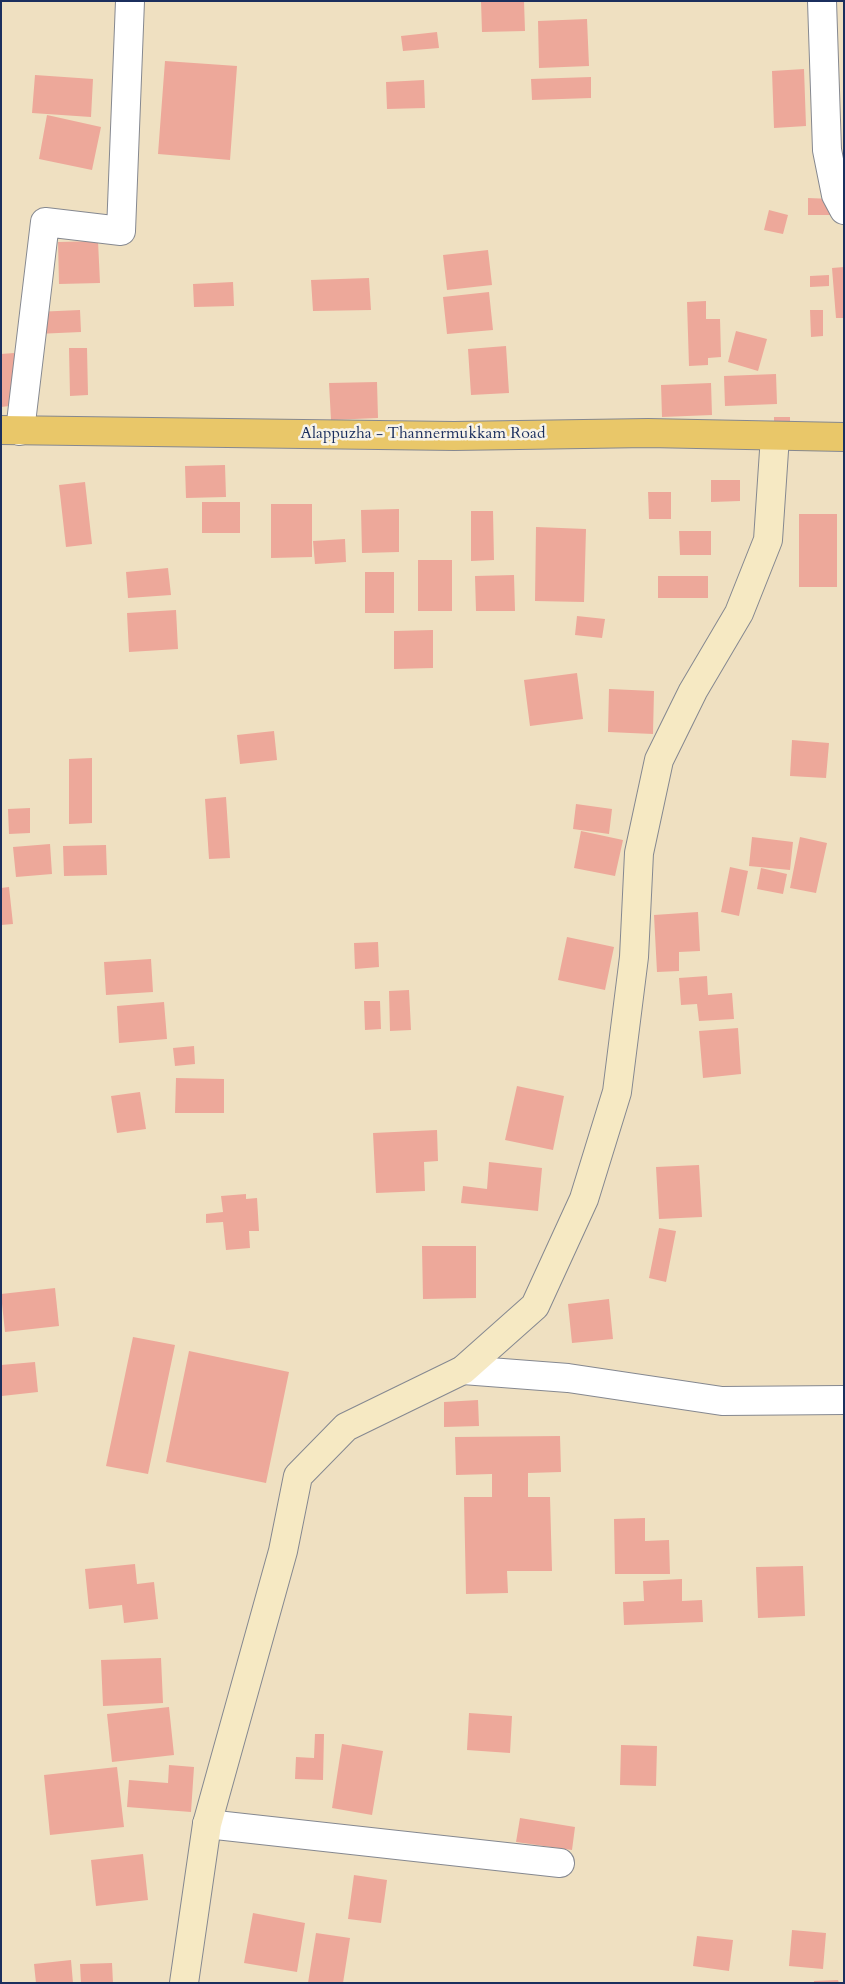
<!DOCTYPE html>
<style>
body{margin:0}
#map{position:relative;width:845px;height:1984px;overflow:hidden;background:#efe0c1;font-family:Cardo,serif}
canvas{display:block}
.frame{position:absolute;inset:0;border:2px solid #1b2f5e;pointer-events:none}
</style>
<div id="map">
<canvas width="845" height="1984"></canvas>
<div class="frame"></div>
</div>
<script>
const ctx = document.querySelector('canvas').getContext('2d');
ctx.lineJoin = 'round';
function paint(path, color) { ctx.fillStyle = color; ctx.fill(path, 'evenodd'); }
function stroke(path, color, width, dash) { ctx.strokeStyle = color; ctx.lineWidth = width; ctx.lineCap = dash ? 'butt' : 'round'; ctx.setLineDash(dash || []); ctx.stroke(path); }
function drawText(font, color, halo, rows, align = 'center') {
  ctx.font = font + ' Cardo,serif'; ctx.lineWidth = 5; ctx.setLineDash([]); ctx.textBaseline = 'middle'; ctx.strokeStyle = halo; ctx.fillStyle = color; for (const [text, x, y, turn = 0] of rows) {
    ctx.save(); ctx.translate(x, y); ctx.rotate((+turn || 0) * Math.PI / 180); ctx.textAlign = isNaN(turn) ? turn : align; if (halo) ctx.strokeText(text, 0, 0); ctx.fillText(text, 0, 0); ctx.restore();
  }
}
paint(new Path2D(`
 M481,1H524L525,31L482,32Z
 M587,19L589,66L539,68L538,21Z
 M437,32L439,48L403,51L401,36Z
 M165,61L237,66L230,160L158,154Z
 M804,69L806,126L774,128L772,71Z
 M35,75L93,79L91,117L32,113Z
 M591,77V98L532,100L531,79Z
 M424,80L425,108L387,109L386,82Z
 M47,115L101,127L92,170L39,159Z
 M808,198L832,199V215H808Z
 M769,210L788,215L783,234L764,230Z
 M98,241L100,283L59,284L58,242Z
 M488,250L492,285L447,290L443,255Z
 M844,267V318H836L832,268Z
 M829,275V286L810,287V276Z
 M369,278L371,310L313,311L311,280Z
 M233,282L234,306L194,307L193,284Z
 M489,292L493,330L447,334L443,297Z
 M706,301V319H720L721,357L708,358V365L689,366L687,302Z
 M80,310L81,332L36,334L35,312Z
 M810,310H823V336L811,337Z
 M736,331L767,339L758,371L728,362Z
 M506,346L509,393L471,395L468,349Z
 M69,348H87L88,395L70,396Z
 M14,353L18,405L1,407V354Z
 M776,374L777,404L725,406L724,376Z
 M377,382L378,418L331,420L329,383Z
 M711,383L712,415L662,417L661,385Z
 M774,417H790V427L774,426Z
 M225,465L226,497L186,498L185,466Z
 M711,480H740V501L711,502Z
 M85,482L92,544L66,547L59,485Z
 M648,492H671V519H649Z
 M202,502H240V533H202Z
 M271,504H312V557L271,558Z
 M399,509V552L362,553L361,510Z
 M471,511H493L494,560L471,561Z
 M799,514H837V587H799Z
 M536,527L586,529L584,602L535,601Z
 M679,531H711V555H680Z
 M345,539L346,562L315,564L313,541Z
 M418,560H452V611H418Z
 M168,568L171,595L128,598L126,572Z
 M365,572H394V613H365Z
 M514,575L515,611H476L475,576Z
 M658,576H708V598H658Z
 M176,610L178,649L129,652L127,613Z
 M577,616L605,619L602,638L575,635Z
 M433,630V668L394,669V631Z
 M577,673L583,719L530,726L524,680Z
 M609,689L654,691L653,734L608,732Z
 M274,731L277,760L240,764L237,735Z
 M792,740L829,743L826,778L790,776Z
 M92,758V823L69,824V759Z
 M226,797L230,858L209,859L205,799Z
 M576,804L612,809L609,834L573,829Z
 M30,808V833L9,834L8,809Z
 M581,831L623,840L615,876L574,868Z
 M752,837L793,842L790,870L749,866Z
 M800,837L827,843L816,893L790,888Z
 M50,844L52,874L16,877L13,847Z
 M106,845L107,875L64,876L63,846Z
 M730,867L748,871L739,916L721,912Z
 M761,868L787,874L783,894L757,889Z
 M9,887L13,924L1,925V888Z
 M698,912L700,951L679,952V971L657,972L654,915Z
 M567,937L614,947L605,990L558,980Z
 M378,942L379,967L355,969L354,943Z
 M151,959L153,992L106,995L104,962Z
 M707,976L708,995L732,993L734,1019L699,1021L697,1004L681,1005L679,978Z
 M409,990L411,1030L390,1031L389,991Z
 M364,1001H380L381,1029L365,1030Z
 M164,1002L167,1039L119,1043L117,1006Z
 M738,1028L741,1074L703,1078L699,1031Z
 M194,1046L195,1064L175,1066L173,1048Z
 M176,1078L224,1079V1113H175Z
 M517,1086L564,1096L553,1150L505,1140Z
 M140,1092L146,1129L117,1133L111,1096Z
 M437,1130L438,1161L424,1162L425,1191L376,1193L373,1133Z
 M489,1162L542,1168L538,1211L461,1203L463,1186L487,1189Z
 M699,1165L702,1217L659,1219L656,1167Z
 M246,1194V1199L257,1198L259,1231H249L250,1248L226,1250L223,1222L206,1223V1214L223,1212L221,1196Z
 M659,1228L676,1231L666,1282L649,1278Z
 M422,1246H476V1298L423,1299Z
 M55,1288L59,1326L5,1332L1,1294Z
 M609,1299L613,1339L572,1343L568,1304Z
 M133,1337L175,1345L148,1474L106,1466Z
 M189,1351L289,1372L266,1483L166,1462Z
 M35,1362L38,1392L2,1396L1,1365Z
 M478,1400L479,1426L444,1427V1402Z
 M560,1436L561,1472L528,1473V1497H550L552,1571H507L508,1593L466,1594L464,1497H492V1474L456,1475L455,1437Z
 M645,1518V1541L669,1540L670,1574H615L614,1519Z
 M135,1564L137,1584L154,1582L158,1619L124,1623L122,1605L89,1609L85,1569Z
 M803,1566L805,1616L758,1618L756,1567Z
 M682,1579V1601L702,1600L703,1622L624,1625L623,1602L644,1601L643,1581Z
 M161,1658L163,1703L103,1706L101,1660Z
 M169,1707L174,1755L112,1762L107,1714Z
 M469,1713L512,1716L510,1753L467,1750Z
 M315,1734H324L323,1780L295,1779L296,1757L314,1758Z
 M342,1744L383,1751L372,1815L332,1808Z
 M621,1745L657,1746L656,1786L620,1785Z
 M169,1765L194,1767L191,1812L127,1807L129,1780L168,1783Z
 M117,1767L124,1827L50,1835L44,1775Z
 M520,1818L575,1827L572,1850L516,1842Z
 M143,1854L148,1900L96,1906L91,1860Z
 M354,1875L387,1880L381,1923L348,1919Z
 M253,1913L305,1923L297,1972L244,1963Z
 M792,1930L826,1933L823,1969L789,1966Z
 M316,1933L350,1938L343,1983H308Z
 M697,1936L733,1940L729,1971L693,1966Z
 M71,1960L73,1983H36L34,1964Z
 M112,1963L113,1983H81L80,1964Z
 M838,1980L839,1983H814V1981Z`), '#eda89a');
const street = new Path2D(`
 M822,1L827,150L836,195L844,210
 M20,431L45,222L121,231L130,1
 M463,1370L568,1378L722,1401L844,1400
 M207,1824L560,1863`);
const secondary = new Path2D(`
 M184,1983L207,1824L283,1551L298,1476L346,1427L463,1370L535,1306L584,1199L617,1092L634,957L639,853L659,760L693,691L739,613L768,540L775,436`);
const primary = new Path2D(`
 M1,430L454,436L648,433L844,437`);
stroke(street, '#858890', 30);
stroke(secondary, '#858890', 30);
stroke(primary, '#858890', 30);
stroke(street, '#fff', 28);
stroke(secondary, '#f6e9c3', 28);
stroke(primary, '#e9c769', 28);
drawText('16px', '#1b2f5e', '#f7f3e8', [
 ["Alappuzha - Thannermukkam Road",423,434]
]);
</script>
